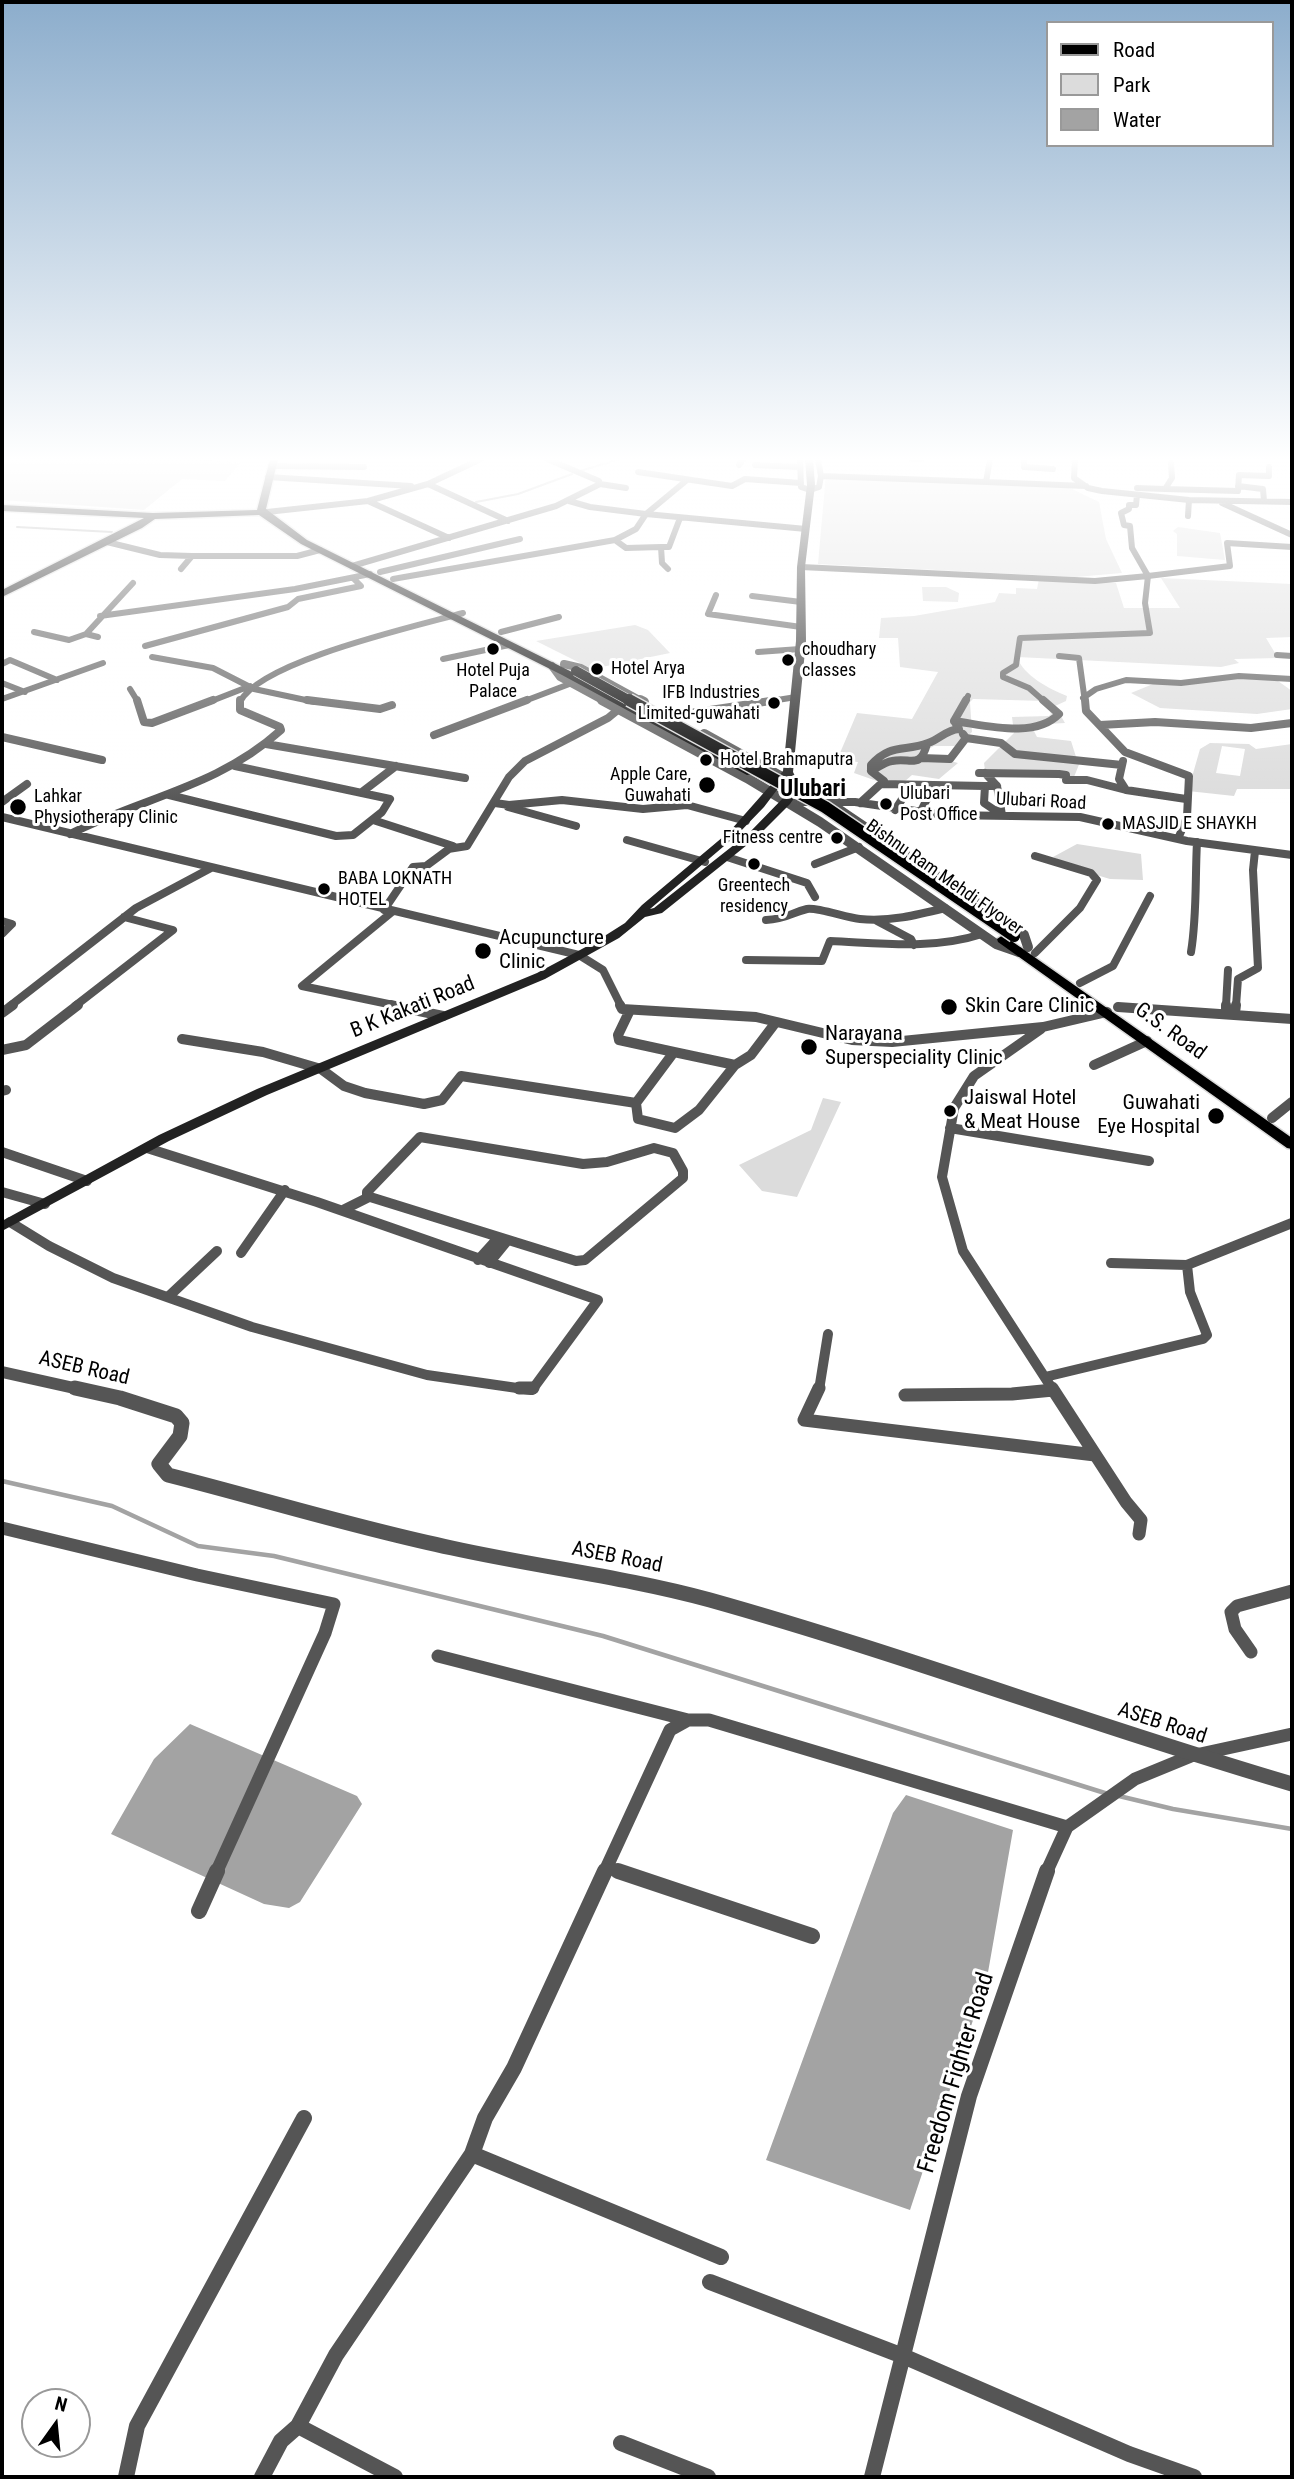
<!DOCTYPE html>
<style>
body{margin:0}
#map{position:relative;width:1294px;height:2479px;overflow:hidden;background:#fff;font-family:"Roboto Condensed",sans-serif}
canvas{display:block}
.frame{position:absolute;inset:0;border:4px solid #000;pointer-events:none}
.legend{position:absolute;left:1046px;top:21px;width:228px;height:126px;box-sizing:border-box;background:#fff;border:2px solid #999;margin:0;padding:9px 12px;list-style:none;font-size:21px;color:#000}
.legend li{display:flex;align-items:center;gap:14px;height:35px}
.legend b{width:35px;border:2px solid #999}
.north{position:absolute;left:21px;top:2388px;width:70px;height:70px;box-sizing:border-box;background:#fff;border:2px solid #999;border-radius:50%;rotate:15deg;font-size:19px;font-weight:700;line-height:28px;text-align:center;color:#000}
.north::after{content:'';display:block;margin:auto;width:24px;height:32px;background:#000;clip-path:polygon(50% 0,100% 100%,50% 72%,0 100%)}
</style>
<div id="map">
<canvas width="1294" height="2479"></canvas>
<div class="frame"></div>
<ul class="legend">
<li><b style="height:9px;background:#000"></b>Road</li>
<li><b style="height:19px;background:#dcdcdc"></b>Park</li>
<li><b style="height:19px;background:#a3a3a3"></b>Water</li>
</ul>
<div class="north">N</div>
</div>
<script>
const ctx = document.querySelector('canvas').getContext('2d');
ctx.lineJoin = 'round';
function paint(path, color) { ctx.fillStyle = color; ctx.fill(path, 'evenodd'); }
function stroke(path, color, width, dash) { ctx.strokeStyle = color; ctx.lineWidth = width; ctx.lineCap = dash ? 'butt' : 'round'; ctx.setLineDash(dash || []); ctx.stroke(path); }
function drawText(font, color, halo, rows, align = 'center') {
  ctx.font = font + ' "Roboto Condensed",sans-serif'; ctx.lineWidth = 6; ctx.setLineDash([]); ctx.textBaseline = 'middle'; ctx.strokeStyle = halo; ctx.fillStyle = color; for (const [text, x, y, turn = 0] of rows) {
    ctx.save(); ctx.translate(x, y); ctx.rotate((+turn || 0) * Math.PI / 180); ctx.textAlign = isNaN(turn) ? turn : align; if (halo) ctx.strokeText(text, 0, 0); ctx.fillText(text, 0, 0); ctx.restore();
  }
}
paint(new Path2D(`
 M2,459H192L240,463L225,481L182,479L144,510L2,500Z
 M826,474L1052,483L1072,489L1099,502L1106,539L1122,573L1076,577L818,564Z
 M1178,527L1220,533L1225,560L1177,556V534L1173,531Z
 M1161,578L1292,584V637L1266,638L1278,658L1234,659L1239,663L1221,667L1017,657C1023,675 1049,689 1067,696L1066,701L1055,706L1065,723L1031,725L1037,737L1071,741L1077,760L1080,762L1074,777H986L984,763L1014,733L1012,717L1049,716L1051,714L1045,701L973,699L970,702L972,732L956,746H934L921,753L958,763L939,779L912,775L897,788L854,773L858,762L837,760L857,713L912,719L938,672L900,667L898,638H879L881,618L914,616L995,602L999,593L1016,594V588L1037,589L1039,579L1116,583L1124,608H1180Z
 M922,587H946L959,593L958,602L923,601Z
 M635,625L648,630L670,653L592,669L536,641Z
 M1231,676L1278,681L1292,691V709L1257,714L1160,708L1131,693L1153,684Z
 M1210,743L1249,744L1256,749L1292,744V789H1237L1234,796L1188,791L1200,749ZM1222,746L1245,749L1240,776L1216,773Z
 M1077,844L1141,854L1143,880L1110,879L1083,871L1053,857Z
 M823,1098L841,1102L797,1197L762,1191L739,1165L811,1130Z`), '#dcdcdc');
paint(new Path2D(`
 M190,1724L357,1796L362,1804L300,1902L289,1908L264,1904L111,1834L154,1759Z
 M906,1795L1013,1830L987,1978L910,2210L766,2160L893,1813Z`), '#a3a3a3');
stroke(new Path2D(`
 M580,471L620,459
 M476,502L518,494L572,474
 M17,527L112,532`), '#a3a3a3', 2);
stroke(new Path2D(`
 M2,1481L112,1506L198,1546L274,1556L603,1636L1108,1794
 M1119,1796L1173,1809L1292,1829`), '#a3a3a3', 4.5);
const primary = new Path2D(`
 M270,459H278L266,509L307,540L570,671L757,773L747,775L562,675L301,544L259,515L155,519L142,528L2,597V590L144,518L2,511V505L153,513L257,510Z
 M1003,935L1292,1138V1149L1287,1148L998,942L997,939Z`);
stroke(primary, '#dbdbdb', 3);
stroke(new Path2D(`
 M800,459L801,487L810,490L819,487L821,476L818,459
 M912,459H921
 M990,459L986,482L1086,486
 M1024,459V467L1053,469
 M1075,459L1074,478L1088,488L1102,491L1189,500L1292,502
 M739,465L743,459
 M755,465L800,467
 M271,466L364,467
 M638,472L732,486L745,479L801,483
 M821,476L986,482
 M268,477L411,486
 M428,484L508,521
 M600,484L626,488
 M1238,486L1263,489L1264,501
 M1137,488L1165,489L1172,478L1171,463
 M1165,489L1238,491L1239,475L1269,476V467
 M1137,495L1136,505H1129V509L1121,513L1124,525L1130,526L1132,548L1148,576L1230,566L1227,543L1292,547
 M368,501L449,538
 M569,501L590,507L646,514L806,529
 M1222,503L1292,535
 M267,512L368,501L428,484L481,459
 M1188,516L1189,500
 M615,540L626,548L661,547L662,563L668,569
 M107,542L160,555L192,556
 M661,547H669L680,518
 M352,566L556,506L600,484L599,481L547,459
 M801,567L1095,581L1148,576L1145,603L1150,633L1020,638L1016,665L1003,673V677L1029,688L1045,702
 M181,569L192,556H297L320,550
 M380,572L520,539
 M393,579L615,540L636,529L646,514L687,480
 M716,595L708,614L801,627
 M752,596L801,602
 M100,616L295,589L370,574
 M34,632L69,640L86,634
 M501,632L559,617
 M98,637L86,634L133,583
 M145,646L288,607L298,599L361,586L354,579
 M758,652L800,649
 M1277,655L1292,656
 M1059,656L1079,658L1085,702
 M152,657L213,668L254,689L315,702
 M443,659L509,645
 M2,664L10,660L57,680
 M2,683L25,692
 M130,689L138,702
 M1083,698L1096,689L1126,680L1181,683L1239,676L1292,679
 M2,699L103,663
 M209,702L250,686
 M240,702C260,661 417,626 463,613
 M522,702L572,683
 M765,702L796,697
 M965,702L968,696`), '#555', 6);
stroke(new Path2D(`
 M137,700L144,722L152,723L213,700
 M307,700L380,709L392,705
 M1085,700L1086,711L1125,752L1189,776L1187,817L1178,839
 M670,716L777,700
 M954,721C985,725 1035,739 1059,714L1043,700
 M1100,725L1155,722L1251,728L1292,723
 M434,735L527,700
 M2,737L102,760
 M966,738L1001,743L1015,754L1122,765
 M266,744L465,778
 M921,758L950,759L966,738L963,734
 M1123,761L1119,779L1126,790L1186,799
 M871,771C877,768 885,762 892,761C911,757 920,770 927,744
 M979,773L1059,774L1066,775V780H1087L1126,790
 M985,773L997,786H985L984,803L1002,815
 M882,784L985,786
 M997,786L1002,815
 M362,792L396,766
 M169,795L336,836L353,835L382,812L390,799L235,766
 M2,802L27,784
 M786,802H855L943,815L1080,817L1187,841L1292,855
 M495,803L509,805L562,800L643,809L687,805L746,821
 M860,803L884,781L871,771V765C891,743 904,752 928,743C940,739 946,730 959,729L954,721L966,700
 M508,807L576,826
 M895,810L910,787
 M920,813L930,793L922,788
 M2,817L579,955L603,970L621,1006
 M373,820L453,846L426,866L413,867L384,910
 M70,834C143,797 218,787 281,730L280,727L240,710V700
 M627,840L705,862
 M448,849L467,846L509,777L525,761L608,718L619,709
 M1035,856L1091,873L1097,880L1080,908L1035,953
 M727,857L807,883L815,897
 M815,864L859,847
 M392,912L302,986L398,1006
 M766,920C787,919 790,913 807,909C817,907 847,918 860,919C889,922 917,915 945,908
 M2,921L12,924L2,934
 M877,921L911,939L914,945
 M1191,952C1197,916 1195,879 1197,842
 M746,960L822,961L830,941C881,943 933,950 982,934
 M1080,983L1113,966L1150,896
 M10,1006L136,908L211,868
 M75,1006L173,930L124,917
 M1226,1006L1228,970
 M1236,1006L1238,979L1258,968L1253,870L1255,851`), '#555', 8);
stroke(new Path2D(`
 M390,1005L443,1016
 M620,1005L622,1009L756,1017L852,1040L892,1042L1043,1027L1107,1012
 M1118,1007L1292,1019
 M1226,1012V1005
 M2,1013L13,1005
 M1235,1013L1236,1005
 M1041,1029L974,1076L954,1108L942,1177L963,1251L1053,1390
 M182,1039L263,1052L321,1069L344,1086L365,1093L424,1104L442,1100L461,1076L636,1103L674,1052L619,1040L618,1035L630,1010
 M2,1050L26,1045L78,1005
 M674,1052L735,1065L751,1055L776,1022
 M1094,1065L1147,1041
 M2,1091L6,1090
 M636,1103L638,1119L675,1128L699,1110L735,1065
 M1272,1118L1292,1102
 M950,1128L1149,1161
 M420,1137L583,1164L607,1162L654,1148L673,1153L683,1171V1178L585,1260L576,1261L367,1196V1192Z
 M147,1148L317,1202L598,1300L532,1390
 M2,1152L87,1181
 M2,1192L45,1204
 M343,1210L369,1197
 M10,1222L49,1246L113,1278L252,1327L427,1375L531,1390
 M241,1253L285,1190
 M478,1260L497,1239
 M489,1263L507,1241
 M1111,1263L1187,1265
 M168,1297L217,1251
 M1045,1377L1203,1339L1207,1335L1190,1292L1187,1265L1292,1223
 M819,1390L828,1334`), '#555', 10);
stroke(new Path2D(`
 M519,1388H533
 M819,1388L804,1420L1095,1455
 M1052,1388L1126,1502L1141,1520L1139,1534
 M905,1395L1012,1394L1053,1390
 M2,1528L197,1575L334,1604L325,1633L216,1873
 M1251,1652L1235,1629L1231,1612L1237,1606L1292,1591
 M438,1656L688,1720
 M607,1867L623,1873
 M604,1873L670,1730L688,1720H709L1067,1827
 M1046,1873L1067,1827L1135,1779L1191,1756L1292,1734`), '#555', 13);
stroke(new Path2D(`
 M605,1871L514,2068L485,2118L472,2154L721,2257
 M618,1871L812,1936
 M199,1911L217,1871
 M710,2282L903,2356L1129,2454L1194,2477
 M298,2426L336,2355L472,2154
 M621,2443L708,2477
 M126,2477L137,2426L304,2118
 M262,2477L281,2441L298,2426L395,2477
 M872,2477L969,2096L1047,1871`), '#555', 16);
stroke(new Path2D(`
 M564,664L581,668L643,702
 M552,666L560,677L606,702`), '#555', 8);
stroke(new Path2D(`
 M602,700L747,778L820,822L996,944L1019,952
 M640,700L644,702
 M704,734L780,776
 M826,801L1024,935L1028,947`), '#555', 10);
stroke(new Path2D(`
 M2,1372L83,1390`), '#555', 12);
stroke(new Path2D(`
 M75,1388L120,1398L176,1416L182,1423L180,1436L159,1464L168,1475C263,1499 356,1528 452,1548C538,1567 626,1577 710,1600C906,1655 1097,1727 1292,1784`), '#555', 15);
paint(new Path2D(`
 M805,459H813L815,485L805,567L806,641L793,772L799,784L797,794L790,804L757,837L662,913L645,917L619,938L545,979L267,1095L169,1141L2,1231V1221L159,1135L257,1089L537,973L595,942L625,923L642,905L730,831L783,771L796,641L797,567L807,485ZM786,778L789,784L787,794L749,833L654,908L650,909L737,835L764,807Z`), '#222');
paint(primary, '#000');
const primaryBridgeFar1 = new Path2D(`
 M576,671L632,702`);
const primaryBridge = new Path2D(`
 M629,700L825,807L1014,936`);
stroke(primaryBridgeFar1, '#dbdbdb', 11, []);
stroke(primaryBridge, '#dbdbdb', 15, []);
stroke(primaryBridgeFar1, '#000', 10);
stroke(primaryBridge, '#000', 12);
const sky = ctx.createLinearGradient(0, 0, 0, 806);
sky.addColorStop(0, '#8cadcc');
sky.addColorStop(0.57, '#fff');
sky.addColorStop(1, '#ffffff00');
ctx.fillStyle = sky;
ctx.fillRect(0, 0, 1294, 806);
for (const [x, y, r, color] of [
 [493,649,7,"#000"],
 [788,660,7,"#000"],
 [597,669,7,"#000"],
 [774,703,7,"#000"],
 [706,760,7,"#000"],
 [707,785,9,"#000"],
 [886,804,7,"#000"],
 [18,807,9,"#000"],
 [1108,824,7,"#000"],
 [837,838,7,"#000"],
 [754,864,7,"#000"],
 [324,889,7,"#000"],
 [483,951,9,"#000"],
 [949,1007,9,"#000"],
 [809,1047,9,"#000"],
 [950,1111,7,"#000"],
 [1216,1116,9,"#000"]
]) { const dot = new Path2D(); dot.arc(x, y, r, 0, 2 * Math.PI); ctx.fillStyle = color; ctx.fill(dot); stroke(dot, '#fff', 2.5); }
drawText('18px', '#000', '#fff', [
 ["choudhary",802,650],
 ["classes",802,671],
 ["Hotel Arya",611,669],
 ["Hotel Puja",493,671,"center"],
 ["Palace",493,692,"center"],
 ["IFB Industries",760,693,"right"],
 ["Limited-guwahati",760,714,"right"],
 ["Hotel Brahmaputra",720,760],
 ["Apple Care,",691,775,"right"],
 ["Guwahati",691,796,"right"],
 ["Ulubari",900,794],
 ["Post Office",900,815],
 ["Lahkar",34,797],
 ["Physiotherapy Clinic",34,818],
 ["MASJID E SHAYKH",1122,824],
 ["Fitness centre",823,838,"right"],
 ["BABA LOKNATH",338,879],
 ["HOTEL",338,900],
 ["Greentech",754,886,"center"],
 ["residency",754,907,"center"]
], 'left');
drawText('18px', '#000', '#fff', [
 ["Ulubari Road",1041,802,3],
 ["Bishnu Ram Mehdi Flyover",944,878,35]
]);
drawText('21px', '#000', '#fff', [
 ["Acupuncture",499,939],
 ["Clinic",499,963],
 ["Skin Care Clinic",965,1007],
 ["Narayana",825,1035],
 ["Superspeciality Clinic",825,1059],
 ["Jaiswal Hotel",964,1099],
 ["& Meat House",964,1123],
 ["Guwahati",1200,1104,"right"],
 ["Eye Hospital",1200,1128,"right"]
], 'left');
drawText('21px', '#000', '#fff', [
 ["B K Kakati Road",413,1008,-22],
 ["G.S. Road",1170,1032,36],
 ["ASEB Road",84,1369,13],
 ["ASEB Road",617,1558,11],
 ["ASEB Road",1162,1724,18]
]);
drawText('bold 23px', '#000', '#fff', [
 ["Ulubari",813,790]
]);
drawText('24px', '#000', '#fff', [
 ["Freedom Fighter Road",957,2073,-73]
]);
</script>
